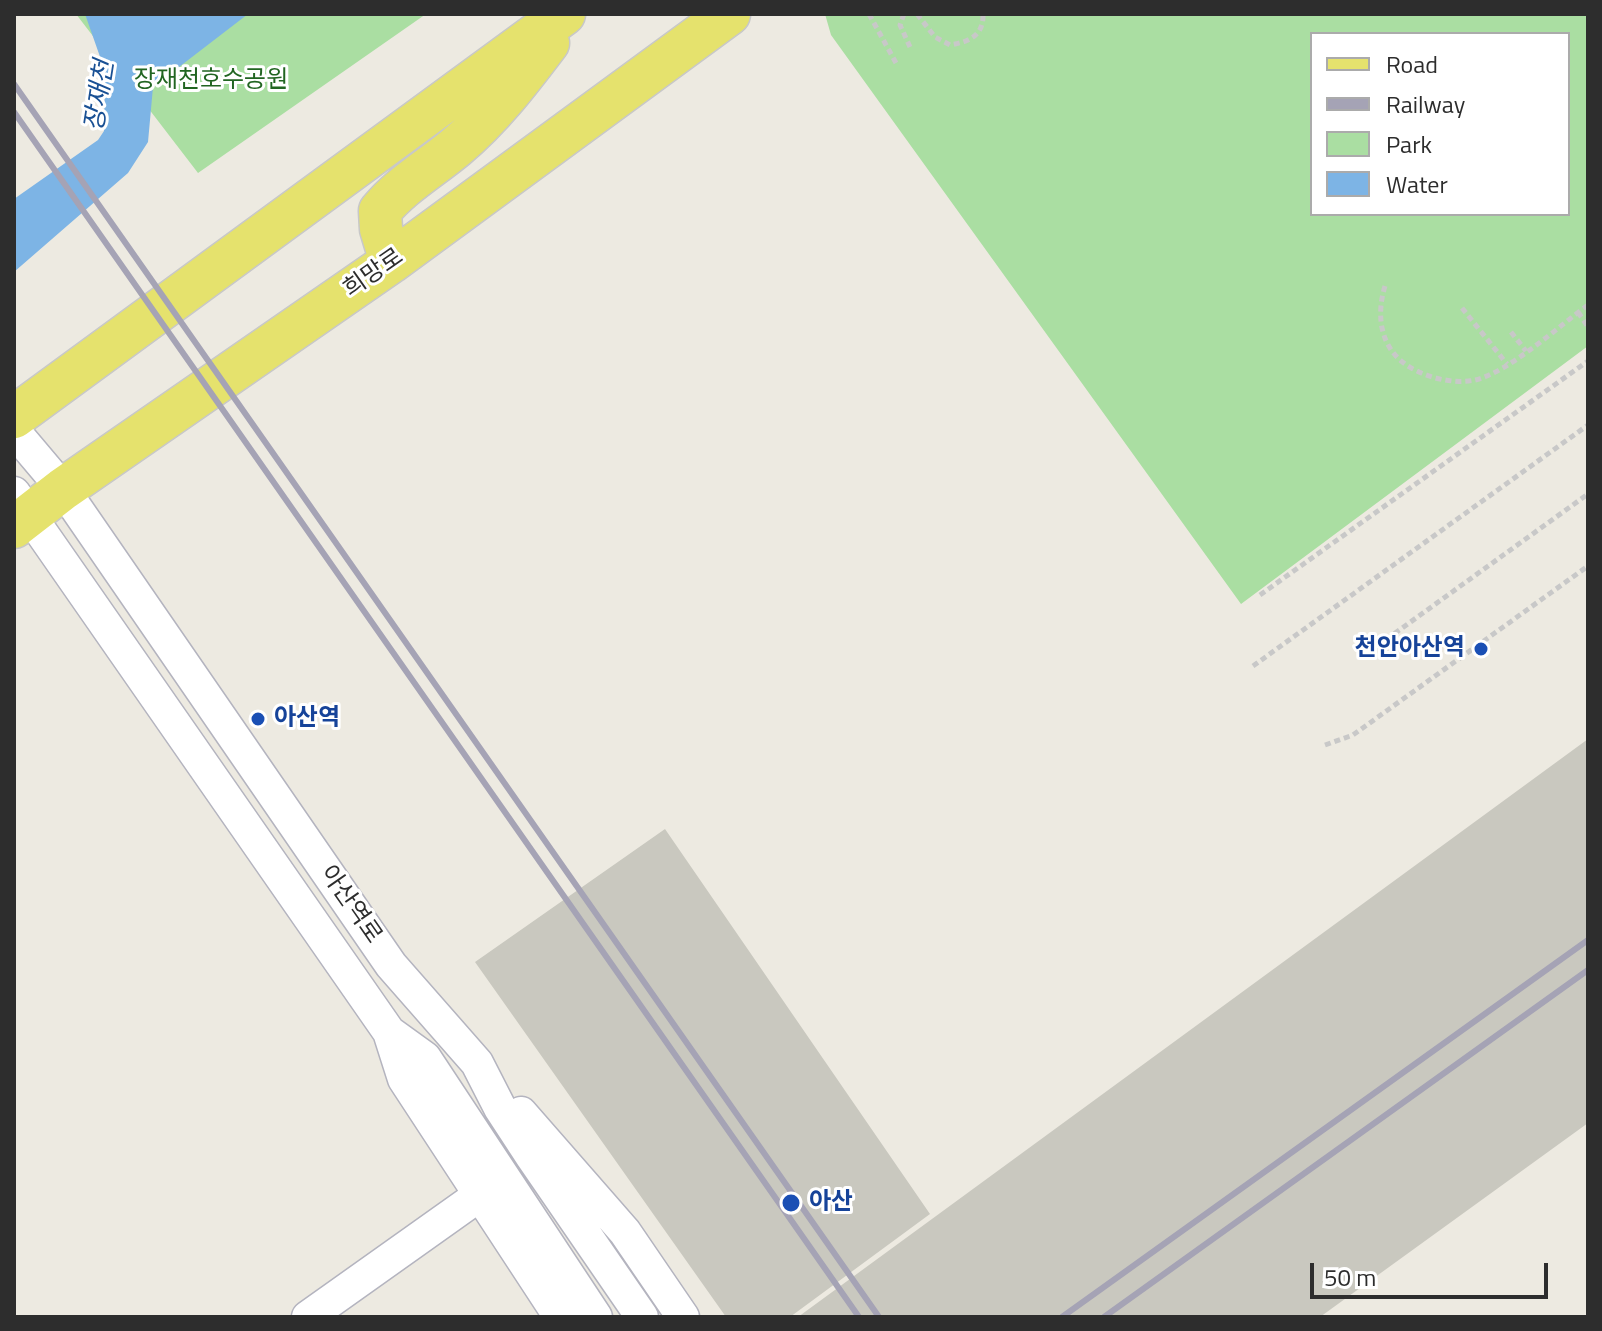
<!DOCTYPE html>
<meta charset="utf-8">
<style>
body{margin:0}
#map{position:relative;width:1602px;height:1331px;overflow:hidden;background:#edeae1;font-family:"Titillium Web",sans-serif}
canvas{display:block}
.frame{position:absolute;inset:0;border:16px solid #2d2d2d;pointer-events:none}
.legend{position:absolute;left:1310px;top:32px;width:260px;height:184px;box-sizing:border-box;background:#fff;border:2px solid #ababab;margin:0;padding:10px 14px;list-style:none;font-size:24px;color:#2d2d2d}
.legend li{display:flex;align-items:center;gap:16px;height:40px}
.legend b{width:40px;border:2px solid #ababab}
.scale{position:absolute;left:1310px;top:1263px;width:238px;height:36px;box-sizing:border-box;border:4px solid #2d2d2d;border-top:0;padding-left:10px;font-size:24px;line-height:28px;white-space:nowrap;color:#2d2d2d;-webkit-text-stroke:6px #fff;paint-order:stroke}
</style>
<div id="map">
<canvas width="1602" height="1331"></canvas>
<div class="frame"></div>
<ul class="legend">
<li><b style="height:10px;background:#e5e26d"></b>Road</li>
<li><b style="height:10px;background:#a5a3b5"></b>Railway</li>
<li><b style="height:22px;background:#aadea2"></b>Park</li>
<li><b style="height:22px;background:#7db4e5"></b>Water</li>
</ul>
<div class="scale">50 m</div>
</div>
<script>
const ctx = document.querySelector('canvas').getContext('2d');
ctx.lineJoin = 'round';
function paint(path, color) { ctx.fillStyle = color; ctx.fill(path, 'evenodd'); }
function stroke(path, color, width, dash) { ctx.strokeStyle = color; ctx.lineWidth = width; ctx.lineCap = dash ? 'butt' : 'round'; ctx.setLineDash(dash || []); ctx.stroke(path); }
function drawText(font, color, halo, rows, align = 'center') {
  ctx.font = font + ' "Titillium Web","Noto Sans KR",sans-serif'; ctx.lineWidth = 6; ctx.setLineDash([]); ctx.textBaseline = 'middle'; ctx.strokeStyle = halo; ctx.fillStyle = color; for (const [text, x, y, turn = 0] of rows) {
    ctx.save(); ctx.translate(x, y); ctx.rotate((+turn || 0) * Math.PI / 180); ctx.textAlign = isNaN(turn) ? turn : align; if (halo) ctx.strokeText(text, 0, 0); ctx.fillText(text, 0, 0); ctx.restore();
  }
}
paint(new Path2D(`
 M76,14H426L198,173Z
 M825,14H1588V346L1241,604L831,35ZM1312,34H1568V214H1312Z`), '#aadea2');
paint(new Path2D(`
 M85,14H248L153,87L148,142L128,173L14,272V199L98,140L104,131L105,71Z`), '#7db4e5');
paint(new Path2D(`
 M1588,739V1123L1320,1317H798Z
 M665,829L930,1214L790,1317H726L475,962Z`), '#c9c8bf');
const minor = new Path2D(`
 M14,431L63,489L391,965L477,1063L500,1108L532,1157L642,1317
 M14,493L389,1032L425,1058L596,1317
 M389,1032L404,1079L560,1317
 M521,1113L625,1232L683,1317
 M308,1317L498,1182`);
const major = new Path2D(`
 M391,262L381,229L380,211C401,185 431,168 456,147C491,118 520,80 548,43
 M14,417L564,14
 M14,527L63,489L391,262L729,14`);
stroke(minor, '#b4b4bf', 35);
stroke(major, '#c8c8c8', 45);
stroke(new Path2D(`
 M869,14L896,63
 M904,14L900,25L910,47
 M917,14L935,37L950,45C968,42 984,36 983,14
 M1385,286C1377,312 1379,341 1400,360C1418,376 1451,385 1475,380C1509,372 1559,326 1588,305
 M1462,308L1507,364
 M1578,312L1588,327
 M1511,332L1526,351
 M1260,595L1588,361
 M1362,657L1588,494
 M1253,666L1588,425
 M1325,745L1353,735L1588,566`), '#c8c8c8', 5, [6, 4]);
stroke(minor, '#fff', 32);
stroke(major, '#e5e26d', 42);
stroke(new Path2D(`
 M14,84L879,1317
 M14,112L859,1317
 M1062,1317L1588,940
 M1104,1317L1588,970`), '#a5a3b5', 6);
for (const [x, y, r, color] of [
 [1481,649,8,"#1a4fb4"],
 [258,719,8,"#1a4fb4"],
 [791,1203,10,"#1a4fb4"]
]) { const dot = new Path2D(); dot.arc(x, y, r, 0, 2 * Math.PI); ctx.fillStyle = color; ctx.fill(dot); stroke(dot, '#fff', 3); }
drawText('24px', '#216521', '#fff', [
 ["장재천호수공원",211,81]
]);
drawText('24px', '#2d2d2d', '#fff', [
 ["희망로",374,274,-35],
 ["아산역로",350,905,55]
]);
drawText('bold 24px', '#164399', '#fff', [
 ["천안아산역",1465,649,"right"],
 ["아산역",274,719],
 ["아산",809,1203]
], 'left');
drawText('italic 26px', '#195094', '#fff', [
 ["장재천",101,96,-81]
]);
</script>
